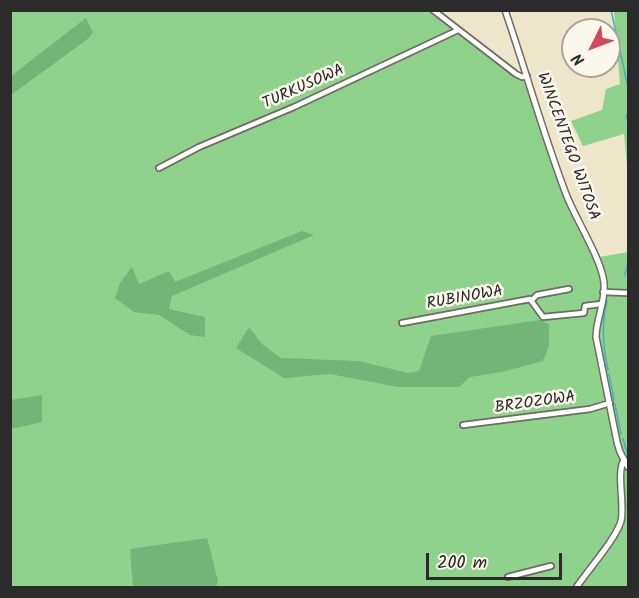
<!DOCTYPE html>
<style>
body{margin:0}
#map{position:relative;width:639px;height:598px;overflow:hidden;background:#eee6ca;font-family:Kalam,sans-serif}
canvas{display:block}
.frame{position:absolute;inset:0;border:12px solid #2b2b2b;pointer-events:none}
.north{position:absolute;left:561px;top:18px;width:60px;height:60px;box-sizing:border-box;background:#fbf7ec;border:2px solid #a8a59f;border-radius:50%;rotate:228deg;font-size:16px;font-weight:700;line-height:24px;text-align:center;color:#2b2b2b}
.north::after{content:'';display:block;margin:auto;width:21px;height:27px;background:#d1495b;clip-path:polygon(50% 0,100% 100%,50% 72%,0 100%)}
.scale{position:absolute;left:426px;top:553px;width:136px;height:27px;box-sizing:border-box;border:3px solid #2b2b2b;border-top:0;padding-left:8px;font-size:18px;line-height:21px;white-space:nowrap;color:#2b2b2b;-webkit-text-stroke:4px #fbf7ec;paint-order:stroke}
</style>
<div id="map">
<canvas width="639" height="598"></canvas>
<div class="frame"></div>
<div class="north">N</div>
<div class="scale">200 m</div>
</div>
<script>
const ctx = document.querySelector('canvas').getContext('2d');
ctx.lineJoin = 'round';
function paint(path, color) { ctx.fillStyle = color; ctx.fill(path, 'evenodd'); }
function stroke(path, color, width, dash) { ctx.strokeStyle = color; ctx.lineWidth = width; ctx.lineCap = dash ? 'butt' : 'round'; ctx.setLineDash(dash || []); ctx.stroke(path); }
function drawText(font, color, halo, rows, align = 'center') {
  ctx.font = font + ' Kalam,sans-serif'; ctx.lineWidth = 5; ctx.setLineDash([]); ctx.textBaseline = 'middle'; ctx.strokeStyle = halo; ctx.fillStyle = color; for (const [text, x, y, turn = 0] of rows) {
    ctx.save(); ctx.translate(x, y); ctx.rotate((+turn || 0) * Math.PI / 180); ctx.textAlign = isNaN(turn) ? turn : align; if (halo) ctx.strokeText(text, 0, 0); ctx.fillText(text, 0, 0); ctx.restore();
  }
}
paint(new Path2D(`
 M11,11H433L526,82L564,193L597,265L605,272L599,257L628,252V289H625L628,292V587H11Z
 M614,11H628V176L624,134L583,146L571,121L602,110L606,89L620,84Z`), '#8fd28b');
paint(new Path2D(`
 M86,18L93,32L89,38L11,95V76Z
 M302,231L314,235L172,296L169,309L205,317V337L190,335L159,315L134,312L115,298L120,283L132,267L139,284L169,271L175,282Z
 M540,320L549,324V346L543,361L502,372L470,377L459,387H398L330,374L284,378L236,348L249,327L262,344L281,358L358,361L409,373L419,371L431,336Z
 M42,395V422L11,429V400Z
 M207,538L218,581L216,587H133L130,549Z`), '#73b477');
stroke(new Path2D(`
 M611,10L628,87V105
 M628,112L626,117L628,120
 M625,275L628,262
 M607,301C601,325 603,346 608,370
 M609,374L614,400
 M615,404L621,434
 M623,439L628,455
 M626,506L627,505
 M628,518V520`), '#43afc1', 1.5);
const minor = new Path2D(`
 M433,10L516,74L522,77L527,76
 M159,168L199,147L294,107L458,30
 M603,292L628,293
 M531,301L537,295L569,289
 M402,323L530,299L543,317L584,313L585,306L601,304
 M463,425L590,409L610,403
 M508,577L551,566`);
const tertiary = new Path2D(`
 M505,10C526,71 543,134 566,194C575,218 602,260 604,283C606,301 596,319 596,337L617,442L620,452L628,467
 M576,588C587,571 616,539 621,521C625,505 616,472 624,460`);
stroke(minor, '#6f6c63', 8);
stroke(tertiary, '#6f6c63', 8);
stroke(minor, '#fff', 4.5);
stroke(tertiary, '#fff', 5);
drawText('16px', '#2b2b2b', '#fbf7ec', [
 ["TURKUSOWA",304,88,-24],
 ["WINCENTEGO WITOSA",567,147,70],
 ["RUBINOWA",465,299,-10],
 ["BRZOZOWA",535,404,-8]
]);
</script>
